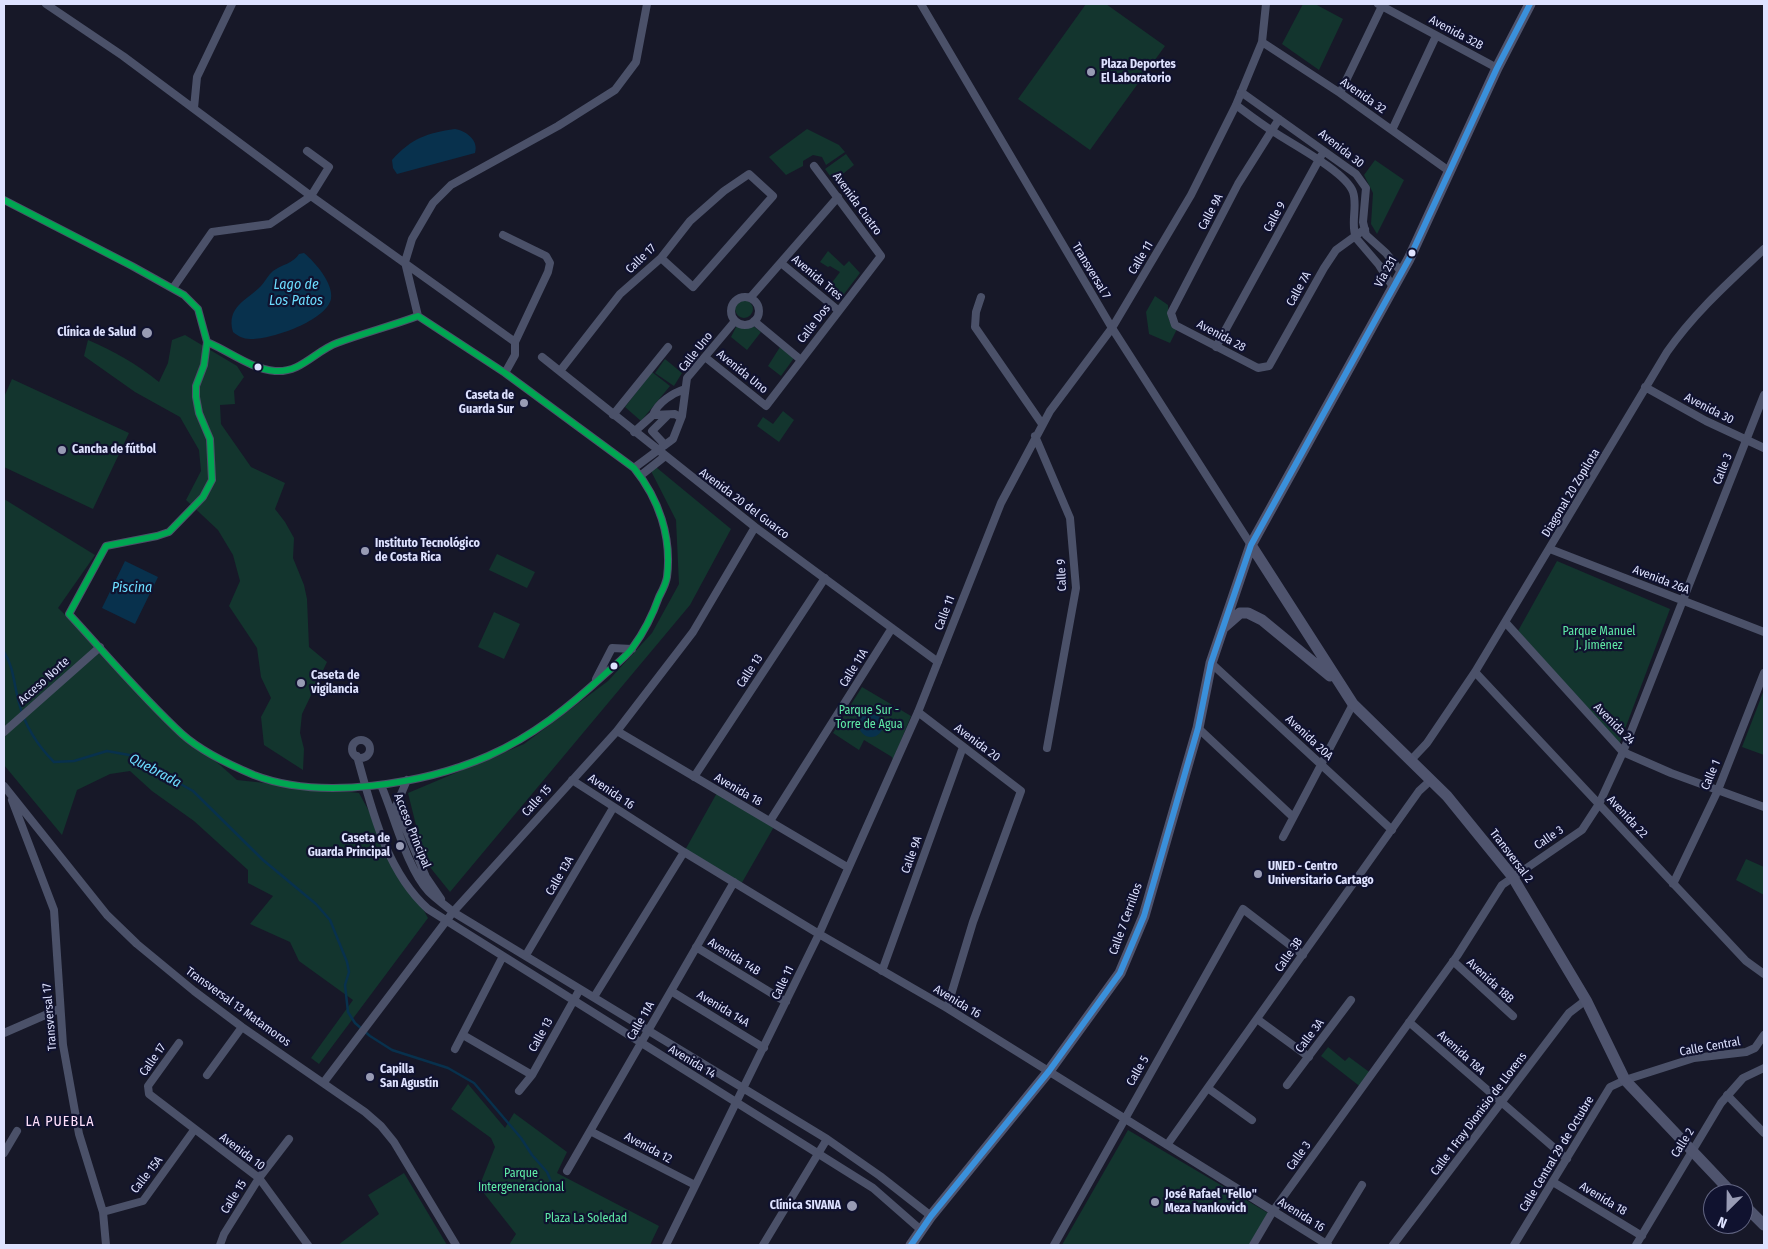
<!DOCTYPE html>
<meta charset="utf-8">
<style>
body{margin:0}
#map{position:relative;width:1768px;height:1249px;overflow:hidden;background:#171828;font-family:"Fira Sans Condensed",sans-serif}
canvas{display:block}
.frame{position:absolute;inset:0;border:5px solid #dee2ff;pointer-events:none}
.north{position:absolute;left:1703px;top:1184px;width:50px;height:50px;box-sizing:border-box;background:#10122f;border:1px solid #626582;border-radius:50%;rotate:203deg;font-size:14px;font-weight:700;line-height:20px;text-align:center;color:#dee2ff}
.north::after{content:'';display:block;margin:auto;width:18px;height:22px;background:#989bb4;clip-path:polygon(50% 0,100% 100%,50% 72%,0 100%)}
</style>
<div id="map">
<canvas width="1768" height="1249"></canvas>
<div class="frame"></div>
<div class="north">N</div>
</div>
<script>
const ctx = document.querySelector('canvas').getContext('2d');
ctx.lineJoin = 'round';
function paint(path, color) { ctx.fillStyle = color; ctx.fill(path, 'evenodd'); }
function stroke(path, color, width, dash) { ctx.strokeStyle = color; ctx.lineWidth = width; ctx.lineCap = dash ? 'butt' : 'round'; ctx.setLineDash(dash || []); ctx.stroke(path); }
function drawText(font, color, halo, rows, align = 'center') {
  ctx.font = font + ' "Fira Sans Condensed",sans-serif'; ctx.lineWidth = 4.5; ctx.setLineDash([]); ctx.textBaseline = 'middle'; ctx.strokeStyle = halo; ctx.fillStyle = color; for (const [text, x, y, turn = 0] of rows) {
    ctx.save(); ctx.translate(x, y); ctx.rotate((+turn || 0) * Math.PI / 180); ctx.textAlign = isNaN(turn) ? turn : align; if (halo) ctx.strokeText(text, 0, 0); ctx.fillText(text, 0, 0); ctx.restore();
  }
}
paint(new Path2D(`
 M1086,4H1106L1165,46L1090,150L1018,99Z
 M1303,4H1315L1343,19L1319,70L1282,44Z
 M807,129L839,145L845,152L826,165L822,157L813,155L803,161V166L786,175L769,157Z
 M846,154L854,165L834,181L825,169Z
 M1375,160L1404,180L1377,234L1371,224L1373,193L1364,175Z
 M828,251L844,266L849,261L860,273L841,298L828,288L840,272L830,266L828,267L820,262Z
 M1155,296L1168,305L1169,320L1177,329L1170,343L1149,334L1146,312Z
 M735 309a9 9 0 1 1 18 0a9 9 0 1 1-18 0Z
 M738,323L752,325L761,332L747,350L731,337Z
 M185,335L237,366L244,377L234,391L235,404L220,405L221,424L251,467L285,483L275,509L285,522L294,538L293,558L304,585L307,599L309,647L327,662L302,714L300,733L304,749L303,770L264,745L261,717L271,698L261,677L257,648L229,606L240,581L233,555L218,530L186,500L201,471L199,450L180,417L135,392L84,356L88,340C114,351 137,364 159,382L168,363L172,340Z
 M780,347L794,358L781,376L768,366Z
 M665,359L682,373L674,386L655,373Z
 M652,372L670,386L641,421L625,407Z
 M12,379L129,433L93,509L4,467V397Z
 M783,411L794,420L779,442L757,426L763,417L773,424Z
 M651,463L731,529L690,605L450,892L425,861L408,793L524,744L608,681L652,633L679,584L676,520L652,473Z
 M4,499L95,555L58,608L117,665L170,721L237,780L359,793L428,918L319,1064L311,1058L353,1000L299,961L290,942L250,924L273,896L248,883V870L194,821L152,791L130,771L110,774L77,790L62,835L4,765Z
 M497,554L535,572L527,588L489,570Z
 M1557,561L1670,609L1619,745L1518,631Z
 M494,612L520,624L504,659L478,647Z
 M862,687L911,716L893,760L892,757L864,740L859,750L833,733Z
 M1764,690V755L1742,747Z
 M718,791L775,825L740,886L684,852Z
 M1746,859L1764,867V895L1736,880Z
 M1328,1047L1345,1061L1349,1057L1372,1074L1362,1088L1321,1056Z
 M468,1084L505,1128L514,1113L567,1152L557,1173L659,1226L650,1245H509L516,1234L479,1187L495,1147L491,1138L451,1109Z
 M1128,1130L1268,1213L1249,1245H1062Z
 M404,1173L447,1245H338L379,1214L368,1195Z`), '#13352e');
paint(new Path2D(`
 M455,129C466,131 479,140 475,153L397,174L393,168L392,160C412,138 427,133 455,129Z
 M304,253C315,262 334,284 331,299C326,321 270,340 250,339C243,339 238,336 233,332C226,307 246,301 261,286C265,282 268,275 273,271C281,265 294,263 299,254Z
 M125,561L158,577L135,624L102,608Z
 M859 725a12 12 0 1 1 24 0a12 12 0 1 1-24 0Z`), '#08314d');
stroke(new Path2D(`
 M4,652C14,667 14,686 19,703C25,726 37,745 54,762L74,761L107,751L129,755L193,791L263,860L316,904L330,920L347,962L349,972L345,985L348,1012L355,1023L370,1036L392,1050L448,1068L474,1083L521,1138L532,1155L547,1172L553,1186`), '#08314d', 2.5);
stroke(new Path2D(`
 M46,4L123,56L311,196L515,342V355L505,373
 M921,4L1112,328L1251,545
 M1378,4L1497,68
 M1262,42L1340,93L1449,171
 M1241,92L1356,174L1366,188L1363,222L1366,235L1386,253L1402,273
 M1340,93L1382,6
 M1236,105C1248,114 1261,124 1274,132C1292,144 1346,172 1353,192C1358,207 1350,223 1356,238L1379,265L1393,287
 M194,108L197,77L232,4
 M1279,119L1238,184L1171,313L1175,325L1258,368L1269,366L1324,268L1336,250L1365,229
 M1392,130L1436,36
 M4,200L132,266L184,295L198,309L207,342C229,351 251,369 275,371C301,373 315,351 337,343C364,333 391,326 418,316L505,373L634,468C659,499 672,537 667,577C666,584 662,591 659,597C653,614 644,632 633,647C626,657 614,666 605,674C569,707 533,736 488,756C424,784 321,801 254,775C230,765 202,752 182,734C142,697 106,654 69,614L106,546L157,536L169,532L203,497L212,480L210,439L199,413L196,397V386L204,365L207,342
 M503,235L546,256L550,263L548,272L515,342
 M781,263L839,311
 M173,288L212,232L270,224L311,196L329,167L307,151
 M981,297L976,312L975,327L1042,424
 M731 311a14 14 0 1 1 28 0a14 14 0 1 1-28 0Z
 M750,298L838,197
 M418,316L405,262L412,239L433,203L451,185L558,126L615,90L636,62L647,4
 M754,321L801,360
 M1216,347L1321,156
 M542,357L755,527L938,662
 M705,357L766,406L881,256L814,166
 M560,371L620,294L661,258L690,221L724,191L749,174L773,196L693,287L661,258
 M1645,387L1706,421L1764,448
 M613,415L668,347
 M681,418L675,414L653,415C658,402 673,393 685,389
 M634,432L653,415
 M1035,436L1070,518L1076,588L1047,748
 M665,445L652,431L668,415
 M634,468L673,439L682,416L687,378L735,321
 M640,476L664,457
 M1550,549L1764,632
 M1506,623L1623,752L1671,773L1764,807
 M1211,663L1392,830
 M1475,672L1746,961L1764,974
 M596,679L612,648L632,649
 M918,712L1021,791L973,922L947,1008
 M1198,728L1293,817
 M617,731L847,867
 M4,732L100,647
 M352 749a9 9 0 1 1 18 0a9 9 0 1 1-18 0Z
 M357,756C372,810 386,871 428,909L873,1188L921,1230
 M1411,760L1427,743L1475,672L1667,352C1695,312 1729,282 1764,249
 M694,777L825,578
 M407,780L396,806L426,877L441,899
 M572,780L684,852L819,934L947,1008L1328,1245
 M381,785C394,815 407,869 429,892C436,899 445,905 453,912L827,1139L880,1176L931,1216
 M4,786L107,915L137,944L194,991L242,1027L365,1112L381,1126L394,1142L456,1245
 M12,800L54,910L63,1045L79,1134L103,1212L106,1245
 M770,821L892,628
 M1283,837L1353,704
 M1673,884L1718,790L1764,673
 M696,947L786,1002
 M526,955L613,808
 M1453,961L1513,1016
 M882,971L963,747
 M671,991L764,1048
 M594,997L684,852
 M1257,1019L1309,1057
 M1409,1022L1567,1159
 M4,1033L59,1009
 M463,1035L532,1075
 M179,1043L148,1086L149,1094L259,1178L308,1245
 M455,1049L502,958
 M207,1075L242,1027
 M324,1082L453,912L617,731L693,632L755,527
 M1287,1085L1351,1000
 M1209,1089L1252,1120
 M519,1091L532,1075L580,989
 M1727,1095L1764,1133
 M590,1131L695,1185
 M1167,1145L1419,791L1431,780
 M4,1153L17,1131
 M567,1171L734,882
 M1553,1182L1642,1236
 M103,1212L143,1201L194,1130
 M1326,1244L1362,1185
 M220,1245L224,1234L259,1178L289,1139
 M666,1245L819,934L918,712L1001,503L1050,411L1112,328L1191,195L1236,105L1262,42L1266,4
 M763,1245L827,1139
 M1054,1245L1243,909L1303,955
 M1253,1245L1273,1211L1457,956L1502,885L1582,830L1599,804L1623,752L1764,395
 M1393,1245L1569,1013L1586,1000
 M1514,1245L1610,1087L1625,1080L1694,1058L1746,1052L1755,1048L1764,1035
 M1636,1245L1721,1103L1743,1078L1764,1068`), '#4b5169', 8);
stroke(new Path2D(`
 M1251,545L1353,704L1447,796L1512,876L1586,1000L1625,1080L1733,1194
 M1224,627L1240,613H1248L1262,620L1330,676
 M1743,1204L1764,1225
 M911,1245L931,1216L1049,1071L1120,973L1144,916L1198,728L1211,663L1251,545L1409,259L1497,68L1530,4`), '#4f546e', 11);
stroke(new Path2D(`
 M4,200L132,266L184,295L198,309L207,342C229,351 251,369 275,371C301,373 315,351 337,343C364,333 391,326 418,316L505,373L634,468C659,499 672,537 667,577C666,584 662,591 659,597C653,614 644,632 633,647C626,657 614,666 605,674C569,707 533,736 488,756C424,784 321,801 254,775C230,765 202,752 182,734C142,697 106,654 69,614L106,546L157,536L169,532L203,497L212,480L210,439L199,413L196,397V386L204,365L207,342`), '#00a651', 6);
stroke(new Path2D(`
 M911,1245L931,1216L1049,1071L1120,973L1144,916L1198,728L1211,663L1251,545L1409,259L1497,68L1530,4`), '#3a90db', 6);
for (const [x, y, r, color] of [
 [1091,72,5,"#989bb4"],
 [1412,253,4.5,"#dee2ff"],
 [147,333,6,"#989bb4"],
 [258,367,4.5,"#dee2ff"],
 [524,403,5,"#989bb4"],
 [62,450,5,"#989bb4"],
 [365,551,5,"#989bb4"],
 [614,666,4.5,"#dee2ff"],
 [301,683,5,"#989bb4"],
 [400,846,5,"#989bb4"],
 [1258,874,5,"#989bb4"],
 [370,1077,5,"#989bb4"],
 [1155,1202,5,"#989bb4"],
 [852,1206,6,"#989bb4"]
]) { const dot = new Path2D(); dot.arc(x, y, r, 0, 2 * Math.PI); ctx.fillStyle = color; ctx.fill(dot); stroke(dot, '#10122f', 2); }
drawText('12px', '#dee2ff', '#10122f', [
 ["Avenida 32B",1456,33,28],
 ["Avenida 32",1363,96,35],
 ["Avenida 30",1341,149,38],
 ["Avenida Cuatro",857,204,54],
 ["Calle 9A",1211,212,-62],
 ["Calle 9",1275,217,-61],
 ["Calle 11",1141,258,-59],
 ["Calle 17",641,259,-44],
 ["Transversal 7",1091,271,59],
 ["Vía 231",1386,272,-61],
 ["Avenida Tres",817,278,40],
 ["Calle 7A",1299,289,-61],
 ["Calle Dos",814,324,-52],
 ["Avenida 28",1221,336,28],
 ["Calle Uno",696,352,-52],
 ["Avenida Uno",742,372,39],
 ["Avenida 30",1709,409,27],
 ["Calle 3",1723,469,-68],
 ["Diagonal 20 Zopilota",1571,493,-59],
 ["Avenida 20 del Guarco",744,504,37],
 ["Calle 9",1062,575,-92],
 ["Avenida 26A",1661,580,21],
 ["Calle 11",945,613,-69],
 ["Calle 11A",854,668,-58],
 ["Calle 13",750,671,-57],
 ["Acceso Norte",44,681,-42],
 ["Avenida 24",1614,724,45],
 ["Avenida 20A",1309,738,43],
 ["Avenida 20",977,743,37],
 ["Calle 1",1711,775,-67],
 ["Avenida 18",738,790,30],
 ["Avenida 16",611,792,34],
 ["Calle 15",537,801,-48],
 ["Avenida 22",1627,817,47],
 ["Acceso Principal",412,831,68],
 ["Calle 3",1549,838,-34],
 ["Calle 9A",912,855,-70],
 ["Transversal 2",1511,856,53],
 ["Calle 13A",560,876,-60],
 ["Calle 7 Cerrillos",1126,919,-70],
 ["Calle 3B",1289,955,-55],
 ["Avenida 14B",734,957,32],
 ["Avenida 18B",1490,981,43],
 ["Calle 11",783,983,-64],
 ["Avenida 16",957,1002,31],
 ["Transversal 13 Matamoros",238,1007,36],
 ["Avenida 14A",723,1009,31],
 ["Transversal 17",50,1017,-95],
 ["Calle 11A",641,1021,-60],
 ["Calle 13",541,1035,-61],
 ["Calle 3A",1310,1036,-53],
 ["Calle Central",1710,1047,-10],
 ["Avenida 18A",1461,1053,42],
 ["Calle 17",153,1060,-55],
 ["Avenida 14",692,1062,31],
 ["Calle 5",1138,1071,-60],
 ["Calle 1 Fray Dionisio de Llorens",1479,1114,-53],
 ["Calle 2",1683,1143,-58],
 ["Avenida 12",648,1148,28],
 ["Avenida 10",242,1152,37],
 ["Calle Central 29 de Octubre",1557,1154,-59],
 ["Calle 3",1299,1156,-54],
 ["Calle 15A",147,1175,-52],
 ["Calle 15",234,1197,-58],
 ["Avenida 18",1603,1199,31],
 ["Avenida 16",1301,1215,32]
]);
drawText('bold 12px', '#dee2ff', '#10122f', [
 ["Plaza Deportes",1101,65],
 ["El Laboratorio",1101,79],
 ["Clínica de Salud",136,333,"right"],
 ["Caseta de",514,396,"right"],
 ["Guarda Sur",514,410,"right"],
 ["Cancha de fútbol",72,450],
 ["Instituto Tecnológico",375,544],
 ["de Costa Rica",375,558],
 ["Caseta de",311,676],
 ["vigilancia",311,690],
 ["Caseta de",390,839,"right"],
 ["Guarda Principal",390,853,"right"],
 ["UNED - Centro",1268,867],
 ["Universitario Cartago",1268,881],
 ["Capilla",380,1070],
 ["San Agustín",380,1084],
 ["José Rafael \"Fello\"",1165,1195],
 ["Meza Ivankovich",1165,1209],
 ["Clínica SIVANA",841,1206,"right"]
], 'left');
drawText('12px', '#5feaa7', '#10122f', [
 ["Parque Manuel",1599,632],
 ["J. Jiménez",1599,646],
 ["Parque Sur -",869,711],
 ["Torre de Agua",869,725],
 ["Parque",521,1174],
 ["Intergeneracional",521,1188],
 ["Plaza La Soledad",586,1219]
]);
drawText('italic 14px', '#6cddff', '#10122f', [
 ["Lago de",296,285],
 ["Los Patos",296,301],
 ["Piscina",132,588],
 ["Quebrada",155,771,28]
]);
ctx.letterSpacing = '1px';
drawText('14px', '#ffe0fb', '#10122f', [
 ["LA PUEBLA",60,1122]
]);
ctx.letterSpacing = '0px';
</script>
